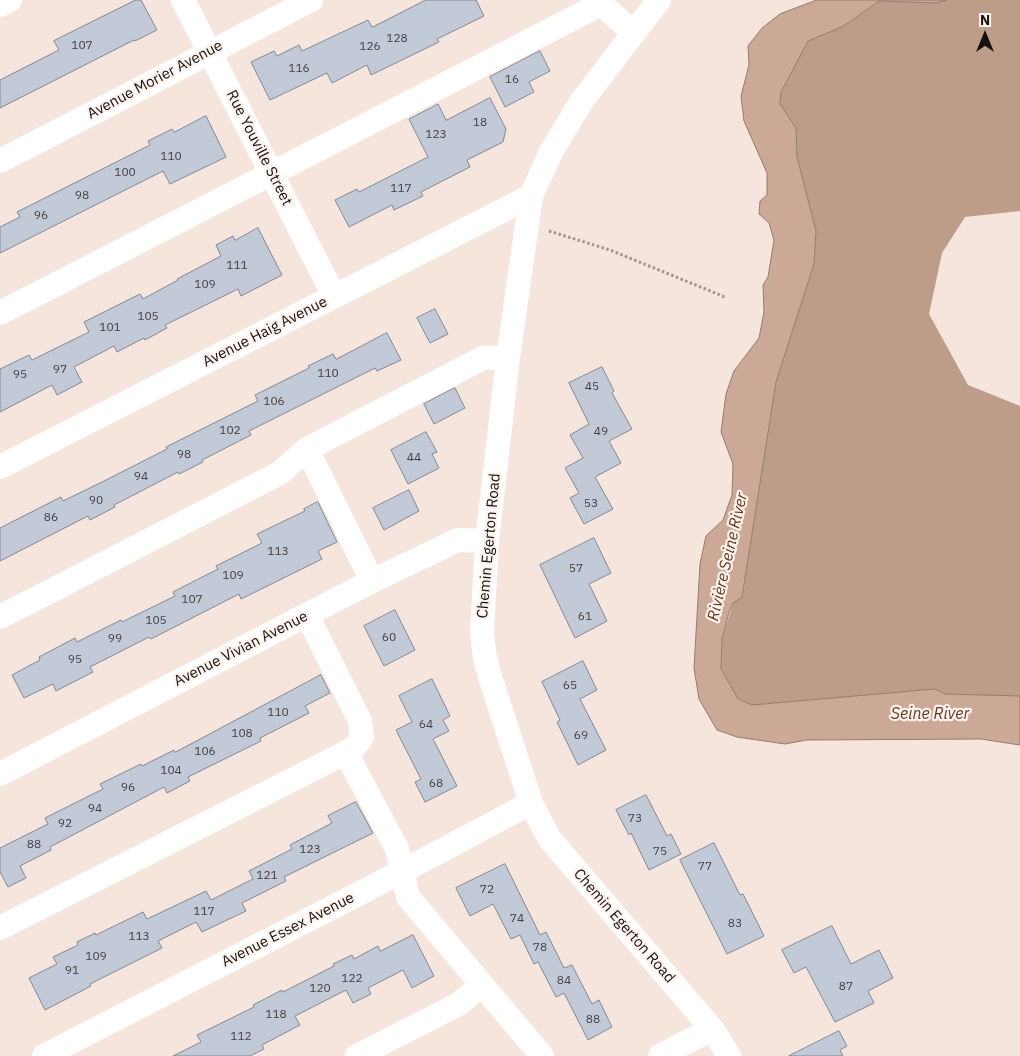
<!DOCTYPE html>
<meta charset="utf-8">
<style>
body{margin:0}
#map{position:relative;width:1020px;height:1056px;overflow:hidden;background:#f5e5dc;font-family:"IBM Plex Sans",sans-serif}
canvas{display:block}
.north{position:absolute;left:960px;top:10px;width:50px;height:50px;-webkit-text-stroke:4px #fdf3ee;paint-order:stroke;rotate:0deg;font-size:14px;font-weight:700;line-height:20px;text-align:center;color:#16110e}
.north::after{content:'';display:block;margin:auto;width:18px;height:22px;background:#16110e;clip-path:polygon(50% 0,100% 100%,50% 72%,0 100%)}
</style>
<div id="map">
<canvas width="1020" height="1056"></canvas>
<div class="north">N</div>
</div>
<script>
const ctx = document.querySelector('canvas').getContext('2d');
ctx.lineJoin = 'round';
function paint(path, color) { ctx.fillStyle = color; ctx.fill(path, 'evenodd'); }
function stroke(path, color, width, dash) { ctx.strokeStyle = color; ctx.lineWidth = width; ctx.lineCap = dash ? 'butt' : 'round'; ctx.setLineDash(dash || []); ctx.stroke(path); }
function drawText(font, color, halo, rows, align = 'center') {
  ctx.font = font + ' "IBM Plex Sans",sans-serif'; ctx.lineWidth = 4.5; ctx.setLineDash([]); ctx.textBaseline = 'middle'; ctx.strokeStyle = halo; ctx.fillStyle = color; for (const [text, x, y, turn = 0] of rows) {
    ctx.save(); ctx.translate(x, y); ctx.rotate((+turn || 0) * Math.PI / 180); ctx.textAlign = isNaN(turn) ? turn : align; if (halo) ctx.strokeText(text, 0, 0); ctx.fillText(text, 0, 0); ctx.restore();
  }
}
paint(new Path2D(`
 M946,0H1020V211L965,217L942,253L929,314L968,385L1020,406V696L945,694L935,689L752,705L738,699L721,669L722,639L733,603L742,597L776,382L814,264L816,231L797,157L796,128L780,104L781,92L807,41L844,26L879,1L937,3Z`), '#bd9c89');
const water = new Path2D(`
 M817,0H946L937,3L879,1L844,26L808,41L781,92L780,104L796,128L797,157L816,231L814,264L776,382L742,597L733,603L729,612L722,639L721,669L738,699L752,705L935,689L945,694L1020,696V745L981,739L807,740L785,744L737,737L717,730L699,699L694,668L700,564L706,536L723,520L732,495L733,464L721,432L726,394L734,371L759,338L764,312L763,285L768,277L774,240L769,223L759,214L760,201L767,195V173L744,121L741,96L749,65L748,46L762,28L780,14Z`);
paint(water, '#cba996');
stroke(water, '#957b6d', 1);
const building = new Path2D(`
 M136,0H141L157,30L135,41L134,40L0,108V80L59,50L54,41Z
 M426,0H476L484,16L437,39L439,42L371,75L367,65L332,83L327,73L270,100L251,62L274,51L277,56L299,45L302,51L368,20L372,27Z
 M540,51L550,71L529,82L534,92L505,107L490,77Z
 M490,98L506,129L503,142L467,160L470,167L421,192L423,196L394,210L392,205L349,227L335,200L357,189L359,192L428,157L409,119L438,104L446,120Z
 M206,116L226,157L170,184L163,171L0,253V227L20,217L17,212L150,145L148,141L172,129L174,132Z
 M258,228L282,275L241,296L238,289L165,325L167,328L145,340L144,338L117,352L114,346L74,367L82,382L57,395L52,385L0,412V369L29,355L32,360L89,332L84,322L140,294L143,299L178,280L177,279L221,256L216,245L233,236L235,240Z
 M435,309L448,334L430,343L417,318Z
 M387,333L401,360L377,371L375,368L249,431L251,435L202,460L203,462L179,474L178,472L114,505L115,507L90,520L88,516L0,561V528L61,497L63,501L102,482L167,449L166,447L258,401L255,395L309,368L308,366L333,354L336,359Z
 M602,367L614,391L612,393L632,429L609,441L621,463L595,477L613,509L584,524L570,498L579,493L565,468L583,458L570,435L589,424L569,383Z
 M455,388L465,408L434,424L424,404Z
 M426,432L437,452L432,454L439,468L408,484L391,450Z
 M409,490L419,511L384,530L373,508Z
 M318,502L337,542L318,551L322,559L241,599L239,594L151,639L149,637L90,667L93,672L56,691L53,684L24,698L12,675L40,660L39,657L75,638L77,642L121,620L122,622L175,596L173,592L218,569L216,566L262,543L257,534L305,511L304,509Z
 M594,538L611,573L589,584L607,621L575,638L540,565Z
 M395,610L415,650L384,666L364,626Z
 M583,661L597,690L580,699L606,750L578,765L557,722L560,720L542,682Z
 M321,675L330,693L305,706L309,713L260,738L261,741L188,777L190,781L167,793L164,787L50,847L51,850L20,866L26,878L8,887L0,872V848L48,824L45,818L103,789L100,784L141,764L142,766L174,750L175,752Z
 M432,679L450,716L443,720L449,731L433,739L457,786L425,802L415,782L421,779L396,730L412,722L399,696Z
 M646,795L667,836L671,834L681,854L649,870L631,833L629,835L616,810Z
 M356,802L373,833L284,877L286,881L242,903L246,911L202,932L196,922L158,941L162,948L90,984L91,986L45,1010L29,978L57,964L53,957L78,945L77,942L95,933L96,935L143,912L147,919L206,891L211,900L253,879L249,871L292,849L290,845L332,823L328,816Z
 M714,843L740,895L743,894L764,936L727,954L680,860Z
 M505,864L540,935L546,932L564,968L572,965L592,1004L599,1000L612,1027L588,1040L564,993L556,997L538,962L534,964L520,935L511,939L493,904L470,916L456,888Z
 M832,926L851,964L879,950L893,978L868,991L874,1003L835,1022L806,967L794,973L782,950Z
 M413,935L434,976L412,988L403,970L368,988L371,994L353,1003L346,990L295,1016L300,1025L262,1045L264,1049L250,1056H173L201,1042L197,1035L254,1007L253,1005L282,990L283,992L334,966L333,964L352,955L354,959L378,946L380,951Z
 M839,1031L847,1046L840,1050L843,1056H789Z`);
paint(building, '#c2c9d7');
stroke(building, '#818795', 1);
stroke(new Path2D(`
 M549,231L610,250L725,297`), '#a0948d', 3, [2.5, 2.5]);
stroke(new Path2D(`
 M183,0L334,296
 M659,0L581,102L551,152L531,196L508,358L487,541L482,633L485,658L491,680L531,803L549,838L712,1029L729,1056
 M0,5L10,0
 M0,161L311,0
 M0,313L601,4L634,33
 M307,449L372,581
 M0,467L531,196
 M0,617L280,473L307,449L483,358H508
 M346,753L397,849L408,897L542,1056
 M0,774L372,581L458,540L487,541
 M0,928L353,749L362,737L360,721L307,615
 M44,1056L401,872L531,803
 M357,1056L459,1004L482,985
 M660,1056L712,1029`), '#fff', 24);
drawText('12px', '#413f40', null, [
 ["128",397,39],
 ["107",82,46],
 ["126",370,47],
 ["116",299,69],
 ["16",512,80],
 ["18",480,123],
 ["123",436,135],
 ["110",171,157],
 ["100",125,173],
 ["117",401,189],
 ["98",82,196],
 ["96",41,216],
 ["111",237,266],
 ["109",205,285],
 ["105",148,317],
 ["101",110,328],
 ["97",60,370],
 ["110",328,374],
 ["95",20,375],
 ["45",592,387],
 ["106",274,402],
 ["102",230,431],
 ["49",601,432],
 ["98",184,455],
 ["44",414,458],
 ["94",141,477],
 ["90",96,501],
 ["53",591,504],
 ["86",51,518],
 ["113",278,552],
 ["57",576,569],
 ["109",233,576],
 ["107",192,600],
 ["61",585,617],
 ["105",156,621],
 ["60",389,638],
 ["99",115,639],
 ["95",75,660],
 ["65",570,686],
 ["110",278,713],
 ["64",426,725],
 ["108",242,734],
 ["69",581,736],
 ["106",205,752],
 ["104",171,771],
 ["68",436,784],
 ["96",128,788],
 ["94",95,809],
 ["73",635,819],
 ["92",65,824],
 ["88",34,845],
 ["123",310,850],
 ["75",660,852],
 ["77",705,867],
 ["121",267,876],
 ["72",487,890],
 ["117",204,912],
 ["74",517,919],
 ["83",735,924],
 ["113",139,937],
 ["78",540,948],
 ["109",96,957],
 ["91",72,971],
 ["122",352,979],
 ["84",564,981],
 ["87",846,987],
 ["120",320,989],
 ["118",276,1015],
 ["88",593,1020],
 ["112",241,1037]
]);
drawText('15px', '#16110e', '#fdf3ee', [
 ["Avenue Morier Avenue",155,80,-28],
 ["Rue Youville Street",259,148,63],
 ["Avenue Haig Avenue",265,332,-27],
 ["Chemin Egerton Road",489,546,-85],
 ["Avenue Vivian Avenue",241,649,-27],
 ["Chemin Egerton Road",624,926,49],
 ["Avenue Essex Avenue",288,930,-27]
]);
drawText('italic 16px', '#66381b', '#fdf3ee', [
 ["Rivière Seine River",728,557,-77],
 ["Seine River",930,714]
]);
</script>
